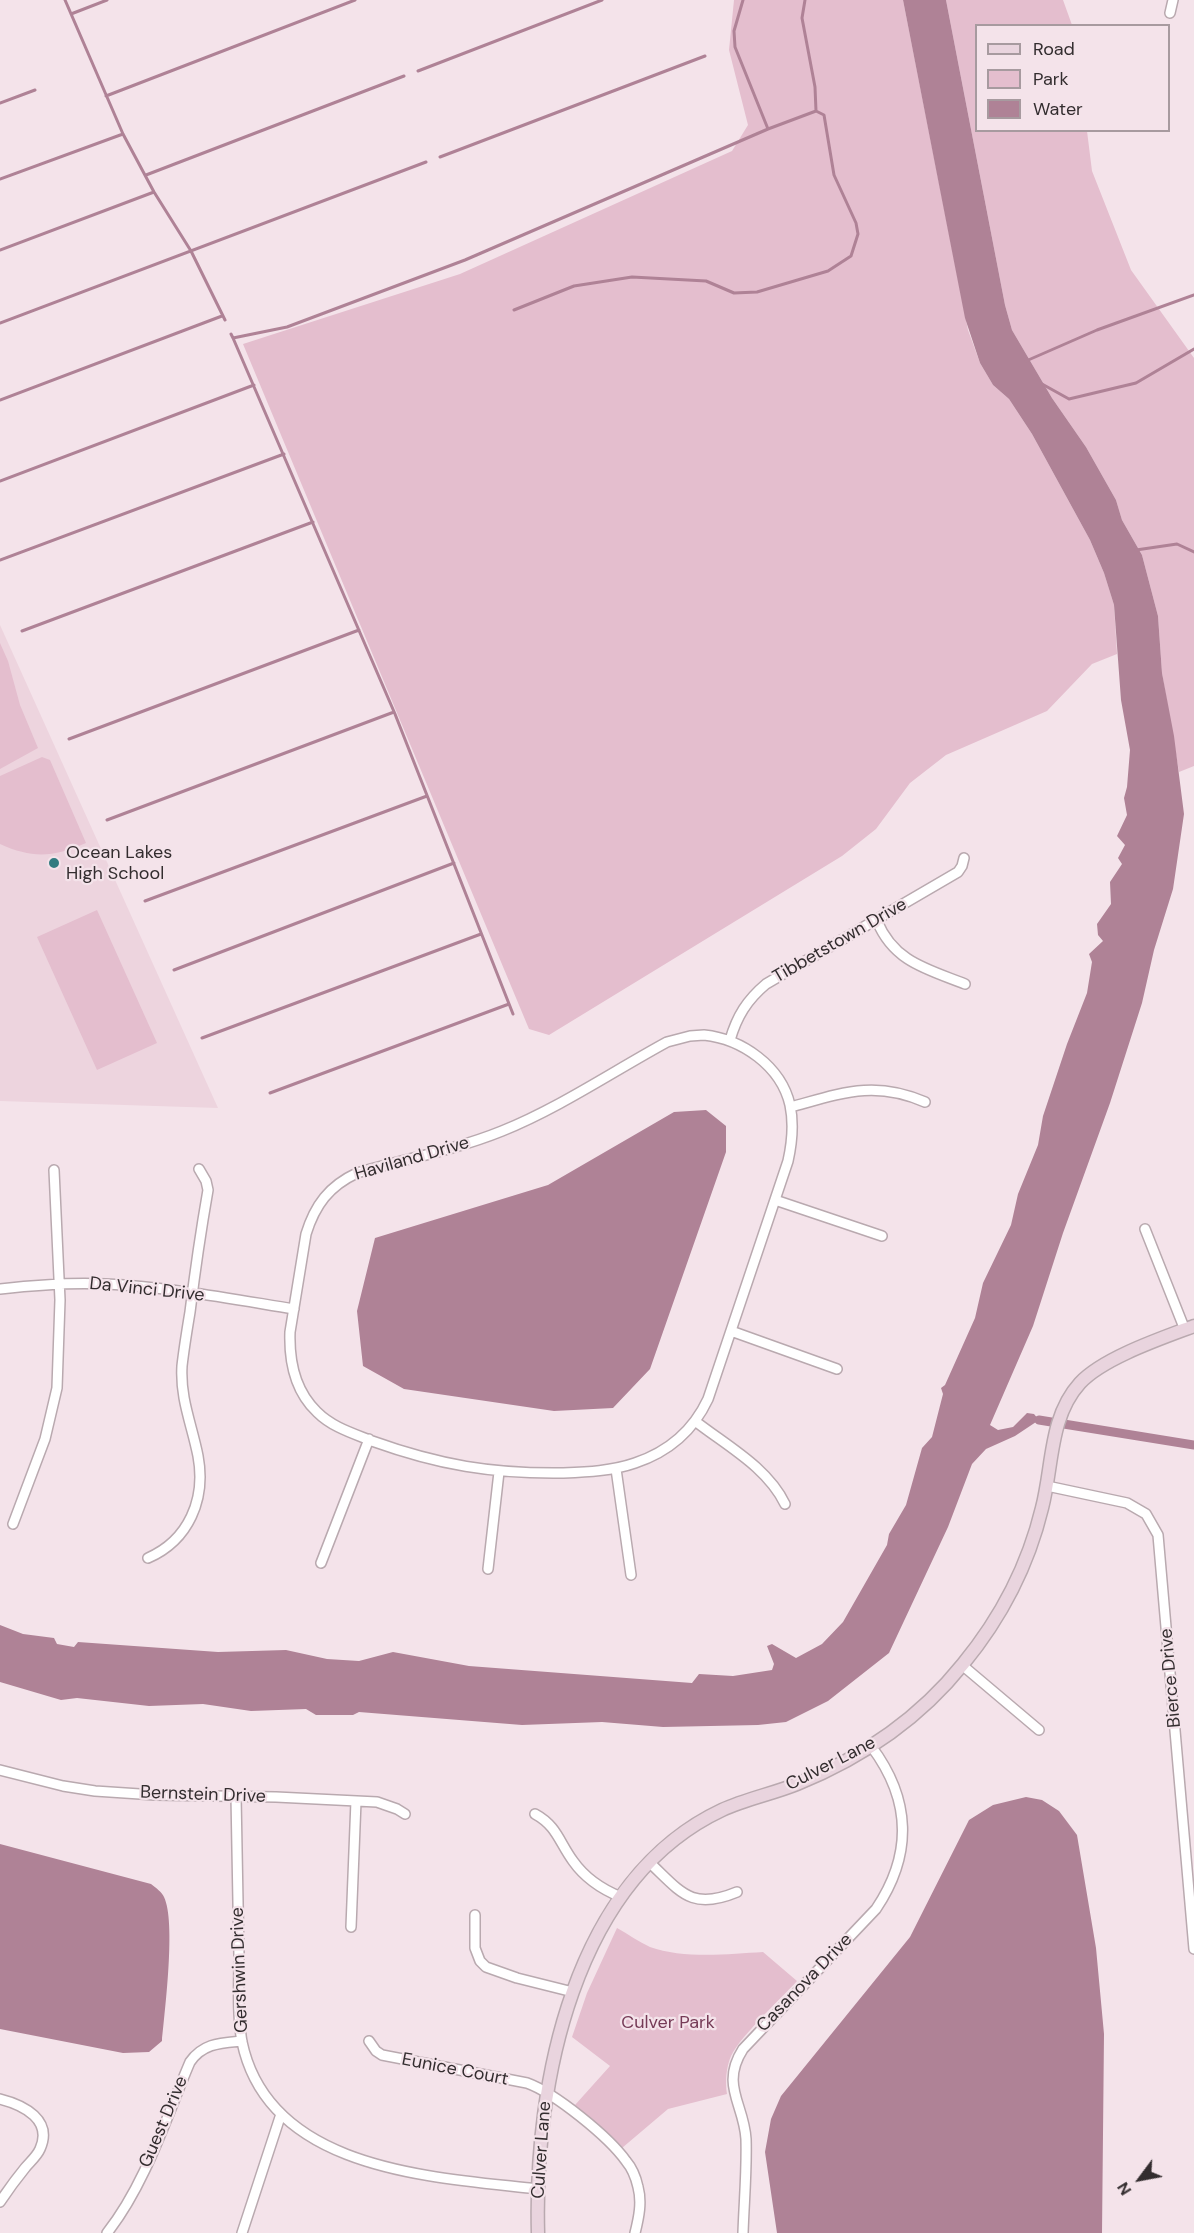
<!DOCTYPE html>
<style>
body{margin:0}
#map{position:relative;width:1194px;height:2233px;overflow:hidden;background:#f4e3ea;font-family:"DM Sans",sans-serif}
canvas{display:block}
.legend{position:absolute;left:975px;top:24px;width:195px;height:108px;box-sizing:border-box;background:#f4e3ea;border:2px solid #a79a9f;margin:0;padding:8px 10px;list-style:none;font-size:18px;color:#332d2f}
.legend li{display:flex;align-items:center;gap:12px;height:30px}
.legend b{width:30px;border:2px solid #a79a9f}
.north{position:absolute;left:1110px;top:2149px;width:60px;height:60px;-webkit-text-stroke:4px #f4e3ea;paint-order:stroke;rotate:238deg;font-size:16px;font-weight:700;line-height:24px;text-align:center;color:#332d2f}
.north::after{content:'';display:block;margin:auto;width:21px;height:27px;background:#332d2f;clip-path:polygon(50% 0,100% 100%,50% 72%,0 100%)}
</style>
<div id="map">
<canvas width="1194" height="2233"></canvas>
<ul class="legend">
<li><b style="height:8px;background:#e9d4de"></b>Road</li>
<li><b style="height:16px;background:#e4bece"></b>Park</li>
<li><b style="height:16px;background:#af8296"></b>Water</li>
</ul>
<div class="north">N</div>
</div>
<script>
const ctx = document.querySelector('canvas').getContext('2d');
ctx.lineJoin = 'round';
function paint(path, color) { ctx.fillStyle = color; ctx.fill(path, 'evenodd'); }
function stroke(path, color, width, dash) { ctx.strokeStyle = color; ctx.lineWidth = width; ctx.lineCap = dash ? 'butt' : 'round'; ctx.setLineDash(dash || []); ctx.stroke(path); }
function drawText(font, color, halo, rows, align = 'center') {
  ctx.font = font + ' "DM Sans",sans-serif'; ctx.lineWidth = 4.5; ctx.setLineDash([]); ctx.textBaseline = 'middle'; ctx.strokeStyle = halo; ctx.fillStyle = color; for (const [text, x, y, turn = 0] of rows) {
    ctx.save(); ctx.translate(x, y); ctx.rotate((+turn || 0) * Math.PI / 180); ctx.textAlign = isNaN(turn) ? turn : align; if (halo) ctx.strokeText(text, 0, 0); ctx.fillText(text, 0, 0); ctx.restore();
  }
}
paint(new Path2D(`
 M0,625L218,1108L0,1101Z`), '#edd4de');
paint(new Path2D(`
 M734,0H903L968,330L980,363L993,385L1009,399L1032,434L1090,540L1104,573L1114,605L1117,654L1092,664L1047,711L946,755L910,783L876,829L842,856L549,1035L529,1029L243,344L460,274L732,151L748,125L729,50Z
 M946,0H1063L1072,25L976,26V130L1087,131L1092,171L1131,270L1194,358V766L1179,772L1162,673L1158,616L1142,555L1122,520L1116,500L1086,447L1052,398L1012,330L1005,305Z
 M0,643L8,661L20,705L38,748L0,769Z
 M42,757L50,760L86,843C54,857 33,859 0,844V776Z
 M97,910L157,1043L97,1070L37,937Z
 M617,1928C628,1934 639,1942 650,1947C683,1959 729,1954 763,1952L797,1981C779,2001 742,2034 731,2056C726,2068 725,2082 727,2094L668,2109L622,2148L575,2105L610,2066L572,2037L587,1993Z`), '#e4bece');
paint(new Path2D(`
 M903,0H946L1005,305L1012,330L1052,398L1086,447L1116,500L1122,520L1142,555L1158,616L1162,673L1174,736L1184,814L1173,889L1154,950L1142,1003L1110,1103L1063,1233L1033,1326L990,1425L998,1430L1013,1427L1027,1413L1034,1414L1039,1420L1015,1436L986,1449L972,1464L948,1527L889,1653L828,1701L786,1722L758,1725L663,1727L602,1722L522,1725L359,1712L353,1715H316L306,1709L251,1711L203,1704L149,1706L77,1698L61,1700L0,1682V1625L23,1634L54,1638L57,1644L74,1647L78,1642L218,1652L286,1650L327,1659L359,1661L393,1652L469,1666L692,1683L699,1674L733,1676L772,1670L774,1664L767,1646L772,1644L796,1658L822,1644L843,1622L887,1545L889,1534L906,1505L922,1448L932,1437L943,1394L941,1388L945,1385L975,1318L983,1283L1011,1225L1018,1194L1038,1145L1043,1116L1067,1044L1087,993L1092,962L1089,954L1103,941L1098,935L1097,924L1111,904L1110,882L1122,864L1118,858L1125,845L1117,836L1127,815L1124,798L1127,787L1130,750L1121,700L1114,605L1104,573L1090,540L1032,434L1009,399L993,385L980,363L965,318Z
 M706,1110L726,1126V1152L650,1369L613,1408L554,1411L404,1389L363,1366L357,1311L375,1238L548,1185L674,1112Z
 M1026,1797L1042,1800L1059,1811L1077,1835L1096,1948L1104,2034L1102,2233H777L765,2152L771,2119L781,2096L910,1937L969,1820L993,1805Z
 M0,1844L151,1884C156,1888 162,1892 164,1897C176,1922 165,2009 162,2041L149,2052L123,2053L0,2029Z`), '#af8296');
stroke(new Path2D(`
 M65,0L123,134L154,192L191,251L225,320
 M743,0L734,31L735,47L768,129
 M805,0L802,18L815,87L816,111
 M71,14L107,0
 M418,71L602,0
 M106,96L355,0
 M0,103L35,90
 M440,157L705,56
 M146,175L404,76
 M0,179L123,134
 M0,250L154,192
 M514,310L574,286L632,277L706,281L734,293L757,292L828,271L851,256L858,234L856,223L834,175L824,115L816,111
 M0,323L426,162
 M231,334L233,338L287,327L465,260L768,129L816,111
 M233,338L395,714L513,1014
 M1026,361L1097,330L1194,295
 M1042,384L1069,399L1136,383L1194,349
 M0,400L222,316
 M0,481L254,385
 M1136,550L1177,544L1194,552
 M0,560L284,454
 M22,631L313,522
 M69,739L359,630
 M107,820L394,712
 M145,901L427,796
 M174,970L454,863
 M202,1038L481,934
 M270,1093L509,1004`), '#af8296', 3);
stroke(new Path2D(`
 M1039,1420L1194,1445`), '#af8296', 9);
const street = new Path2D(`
 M1170,13L1173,0
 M877,921C894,962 927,969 965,984
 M704,1035C742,1039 781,1066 790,1105C794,1124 792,1143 788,1161L708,1399C693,1431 668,1452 635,1463C612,1471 587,1472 563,1473C492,1474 439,1465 372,1441C352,1433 332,1427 317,1412C295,1391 289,1361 290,1332L306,1234C315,1205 329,1186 357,1173C405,1159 455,1150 502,1131C559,1108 612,1072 667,1042L690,1036Z
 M730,1040C737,1016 747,1000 766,984L958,872L962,866L964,858
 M791,1107C842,1093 874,1080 925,1102
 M775,1200L882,1236
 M1145,1229L1185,1330
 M0,1289C35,1285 71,1282 106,1284C169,1287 232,1299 294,1309
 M731,1331L837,1369
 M695,1421C727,1446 767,1467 785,1504
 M616,1469L631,1575
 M1047,1486L1127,1503L1146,1514L1158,1535L1194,1949
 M13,1524L45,1439L57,1388L60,1300L54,1170
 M148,1558C189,1540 206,1499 198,1456C192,1425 180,1399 182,1366C184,1348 187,1330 190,1312C195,1271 201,1230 208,1190L206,1181L199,1169
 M321,1563L369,1439
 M488,1569L499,1472
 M962,1665L1039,1730
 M0,1770L63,1786L95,1791L155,1795L276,1797L377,1802L397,1809L405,1814
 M236,1796C237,1849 238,1902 239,1956C239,1984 237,2014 242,2042C269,2171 433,2177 537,2189
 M535,1814C557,1826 559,1842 573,1861C585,1878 601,1889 621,1897
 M649,1862C681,1892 691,1911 737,1892
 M475,1915V1948L480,1961L486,1967L517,1978L573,1992
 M351,1927L356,1801
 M369,2041L376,2051L382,2055L527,2083C555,2093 609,2137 626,2161C632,2168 636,2178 638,2187C642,2202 639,2217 635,2233
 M0,2099C24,2105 53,2120 40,2149C37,2156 30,2162 25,2168C16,2179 8,2190 0,2202
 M107,2233C145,2185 166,2118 190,2062C203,2043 221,2043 242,2041
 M242,2233L281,2114
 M743,2233C744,2202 747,2170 746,2139C744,2104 720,2085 743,2049L876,1909C913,1854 911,1799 871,1746`);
const secondary = new Path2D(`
 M538,2233C534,2085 573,1880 722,1810C746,1799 772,1794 797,1784C861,1758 919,1719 963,1664C1000,1619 1028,1566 1042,1508C1053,1466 1049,1417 1080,1383C1103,1358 1162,1338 1194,1326`);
stroke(street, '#b9a9af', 12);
stroke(secondary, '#b9a9af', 15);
stroke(street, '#fff', 9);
stroke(secondary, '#e9d4de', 12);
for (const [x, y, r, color] of [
 [54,863,6,"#327b80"]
]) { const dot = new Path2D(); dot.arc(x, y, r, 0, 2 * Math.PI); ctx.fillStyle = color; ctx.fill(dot); stroke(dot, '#f4e3ea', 2); }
drawText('18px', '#332d2f', '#f4e3ea', [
 ["Ocean Lakes",66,853],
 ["High School",66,874]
], 'left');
drawText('18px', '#332d2f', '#f4e3ea', [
 ["Tibbetstown Drive",840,941,-30],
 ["Haviland Drive",412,1159,-16],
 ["Da Vinci Drive",147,1290,6],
 ["Bierce Drive",1171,1678,-95],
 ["Culver Lane",831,1764,-27],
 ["Bernstein Drive",203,1795,2],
 ["Gershwin Drive",240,1970,-92],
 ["Casanova Drive",805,1983,-46],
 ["Eunice Court",455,2070,11],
 ["Guest Drive",164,2122,-67],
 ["Culver Lane",542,2150,-86]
]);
drawText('18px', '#763b57', '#f4e3ea', [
 ["Culver Park",668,2023]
]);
</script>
